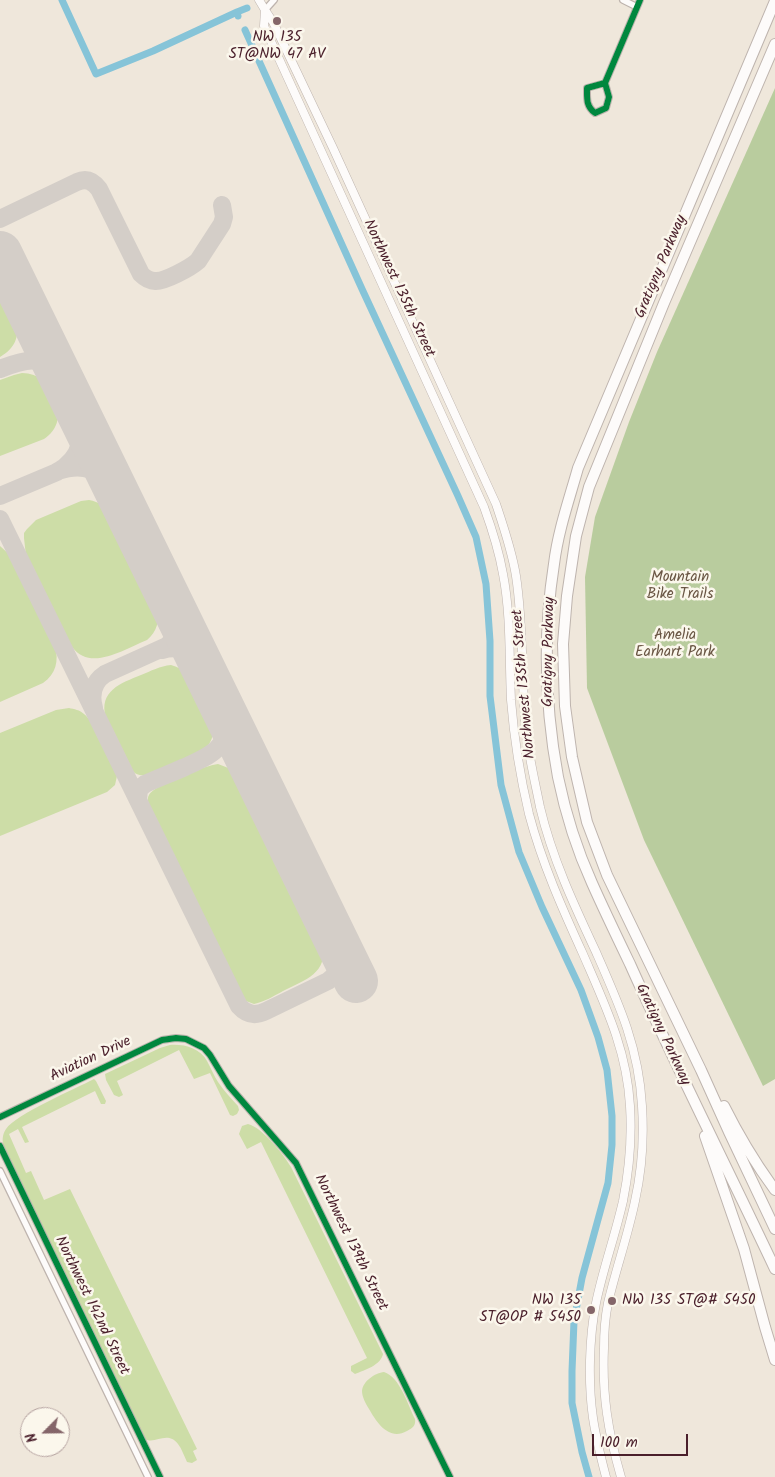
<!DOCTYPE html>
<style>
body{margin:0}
#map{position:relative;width:775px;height:1477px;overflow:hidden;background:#efe7db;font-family:Kalam,sans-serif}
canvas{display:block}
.north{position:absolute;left:20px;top:1407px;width:50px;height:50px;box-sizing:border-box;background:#fbf7ec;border:1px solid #b4a19f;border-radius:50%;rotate:247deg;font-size:14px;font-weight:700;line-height:20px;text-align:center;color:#4a1f2b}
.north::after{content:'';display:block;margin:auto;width:18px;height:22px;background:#846569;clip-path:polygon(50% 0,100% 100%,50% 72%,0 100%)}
.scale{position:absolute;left:592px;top:1434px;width:96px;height:22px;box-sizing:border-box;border:2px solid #4a1f2b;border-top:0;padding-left:6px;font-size:15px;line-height:18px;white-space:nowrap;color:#4a1f2b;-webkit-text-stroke:4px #fbf7ec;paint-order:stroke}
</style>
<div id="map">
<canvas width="775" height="1477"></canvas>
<div class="north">N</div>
<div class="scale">100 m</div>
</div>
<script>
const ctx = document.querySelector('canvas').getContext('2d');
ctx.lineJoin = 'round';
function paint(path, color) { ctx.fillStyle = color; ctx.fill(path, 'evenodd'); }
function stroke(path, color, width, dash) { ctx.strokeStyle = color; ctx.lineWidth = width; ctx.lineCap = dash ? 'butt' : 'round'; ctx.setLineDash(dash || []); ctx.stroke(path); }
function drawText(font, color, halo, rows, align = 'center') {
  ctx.font = font + ' Kalam,sans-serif'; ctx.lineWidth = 5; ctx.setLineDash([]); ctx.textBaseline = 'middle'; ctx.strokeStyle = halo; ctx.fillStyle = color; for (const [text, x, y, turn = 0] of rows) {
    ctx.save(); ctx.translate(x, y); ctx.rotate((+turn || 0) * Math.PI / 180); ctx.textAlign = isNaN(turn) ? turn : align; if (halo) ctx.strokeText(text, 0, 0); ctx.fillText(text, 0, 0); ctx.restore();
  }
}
paint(new Path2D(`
 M0,286C12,310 32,339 0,357Z
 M22,373C55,373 73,421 44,439L0,456V380L14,375Z
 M89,500C99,502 106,506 112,515L157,608C160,620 157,632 147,640C124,649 91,672 72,647L26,556L24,538V533L27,529L36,520L81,501Z
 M0,546L11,556L55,646C59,661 56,674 43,683L0,702Z
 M171,665C177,667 183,669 188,674C195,680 198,690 202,698C209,713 221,732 206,748C196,758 161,770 146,775C139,776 134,774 130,768L106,718C98,691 121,683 141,675C151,671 160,666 171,665Z
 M69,708C74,709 80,710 84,714C95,722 108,756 115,770L117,776L115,785L107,792L0,836V733L56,710Z
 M218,764L231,769L241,778L322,944C329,973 305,980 283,991C274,996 264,1002 254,1004L246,1001L240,992L149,806C148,802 147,798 149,795C154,785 206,765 218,764Z
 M170,1045C184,1044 200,1048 207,1061C211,1068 214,1076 218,1082C224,1091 231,1098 238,1106L239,1110L237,1114L233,1116L230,1115L210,1073L194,1079L179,1050L117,1081L123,1095L119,1097L114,1095L106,1080L105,1074L160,1048Z
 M94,1079L96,1081L106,1101L105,1104H101L95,1091L22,1127L29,1142L25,1143L18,1129L9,1134L26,1173L31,1171L44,1200L70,1189L197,1449L193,1451L197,1460L192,1463L187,1462C184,1456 182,1449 178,1444C167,1430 155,1445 145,1439L4,1148C2,1141 2,1135 6,1129C16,1114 75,1089 94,1079Z
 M248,1124C263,1128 283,1154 291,1167L383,1354C381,1365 365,1370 355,1374L351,1371V1366L367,1358L261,1142L247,1149L239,1134L242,1126Z
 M384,1372C400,1377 408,1405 415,1419C416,1425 413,1428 407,1431C389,1441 377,1423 369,1409C366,1404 362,1397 362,1391C363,1381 375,1373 384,1372Z`), '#cddda7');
paint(new Path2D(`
 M775,88V1079L763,1086L644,840L587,688L585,577L595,517L629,422L657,352Z`), '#b9cc9e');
stroke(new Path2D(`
 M62,0L96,74L153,51L237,12L238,16
 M237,12L247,8
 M245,30L362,289L458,496L476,537L486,584L490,641V696L501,785L519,852L542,907L581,990L598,1037L607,1070L612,1116V1145L608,1183L582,1278L574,1321L572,1371V1403L582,1452L589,1477`), '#86c4d8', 7);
stroke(new Path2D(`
 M0,219L77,182C86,178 93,181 99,189L141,274C145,278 149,281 155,281C164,282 190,268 198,261L222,224L224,217L222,205
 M0,369C23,360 43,353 60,376
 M58,471C84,462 101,470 117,492
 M0,496L57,472C83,457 85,435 77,410
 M0,519L239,1006C247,1015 256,1016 266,1011L328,981L335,975L345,959
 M162,650C180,645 190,651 201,665
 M94,708C90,694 93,682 105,674L167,646C178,636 179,626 176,613
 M138,800L139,789L145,784C158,778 172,773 185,767C210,756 229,748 227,717`), '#d4cec8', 18);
stroke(new Path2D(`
 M0,253L356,981`), '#d4cec8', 44);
const minor = new Path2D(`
 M623,0L637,7
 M265,10L274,0
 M605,83L587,88C587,99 586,106 595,113L606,108L609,97L605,83L640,0
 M0,1117L162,1040L176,1038L186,1039L204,1048L210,1055L229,1086L296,1163L450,1477
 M0,1146L160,1477
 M0,1171L148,1477`);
const secondary = new Path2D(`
 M259,0L265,10L273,22L333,148L496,504C504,528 512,551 516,576C524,628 521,681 526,732C529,757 535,782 540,807C552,858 574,905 596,952C619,1004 639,1048 642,1106C644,1137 642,1170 635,1201C628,1235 616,1269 608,1303C605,1318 604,1333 604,1348C602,1395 608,1432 621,1477
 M265,10L264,26L484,507C492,529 499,551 503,574C511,615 509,658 511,700C514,738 520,776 529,814C542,863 562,908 583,954C605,1005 627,1050 630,1106C632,1138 629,1171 623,1201C615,1236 603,1269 596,1303C589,1338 588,1383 593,1418C596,1438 601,1458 606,1477`);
const motorway = new Path2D(`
 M775,1L578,468C569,500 558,531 554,564C543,634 545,707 558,777C565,811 577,850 592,883C604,910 617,937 630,964C676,1067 727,1167 775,1269
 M775,44L664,303L589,487L576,536L567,596L563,644L565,706L572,757L587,822L607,875L701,1070L729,1132L775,1229
 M724,1106C739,1136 755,1163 775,1190
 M705,1136L744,1249L765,1327L775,1360`);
stroke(minor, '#beb4ae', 8);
stroke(secondary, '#beb4ae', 9);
stroke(motorway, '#beb4ae', 12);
stroke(minor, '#fdfbfa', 5.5);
stroke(secondary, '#fdfbfa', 8);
stroke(motorway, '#fdfbfa', 10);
stroke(new Path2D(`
 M605,83L587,88C587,99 586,106 595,113L606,108L609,97L605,83L640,0
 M0,1117L162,1040L176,1038L186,1039L204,1048L210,1055L229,1086L296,1163L450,1477
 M0,1146L160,1477`), '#00873e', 6);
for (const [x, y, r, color] of [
 [277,21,5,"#846569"],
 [612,1301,5,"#846569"],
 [591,1310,5,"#846569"]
]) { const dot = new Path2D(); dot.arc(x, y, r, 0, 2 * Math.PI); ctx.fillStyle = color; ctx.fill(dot); stroke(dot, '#fbf7ec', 2); }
drawText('15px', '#4a1f2b', '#fbf7ec', [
 ["NW 135",277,38],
 ["ST@NW 47 AV",277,55],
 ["NW 135",581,1301,"right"],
 ["ST@OP # 5450",581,1318,"right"],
 ["NW 135 ST@# 5450",622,1301,"left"]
]);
drawText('15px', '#4a1f2b', '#fbf7ec', [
 ["Gratigny Parkway",662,267,-67],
 ["Northwest 135th Street",398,289,65],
 ["Gratigny Parkway",550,652,-89],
 ["Northwest 135th Street",525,684,-95],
 ["Gratigny Parkway",662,1035,65],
 ["Aviation Drive",91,1060,-25],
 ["Northwest 139th Street",350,1243,64],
 ["Northwest 142nd Street",91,1306,64]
]);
drawText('15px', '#695543', '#fbf7ec', [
 ["Mountain",680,578],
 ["Bike Trails",680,595],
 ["Amelia",675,636],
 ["Earhart Park",675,653]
]);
</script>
